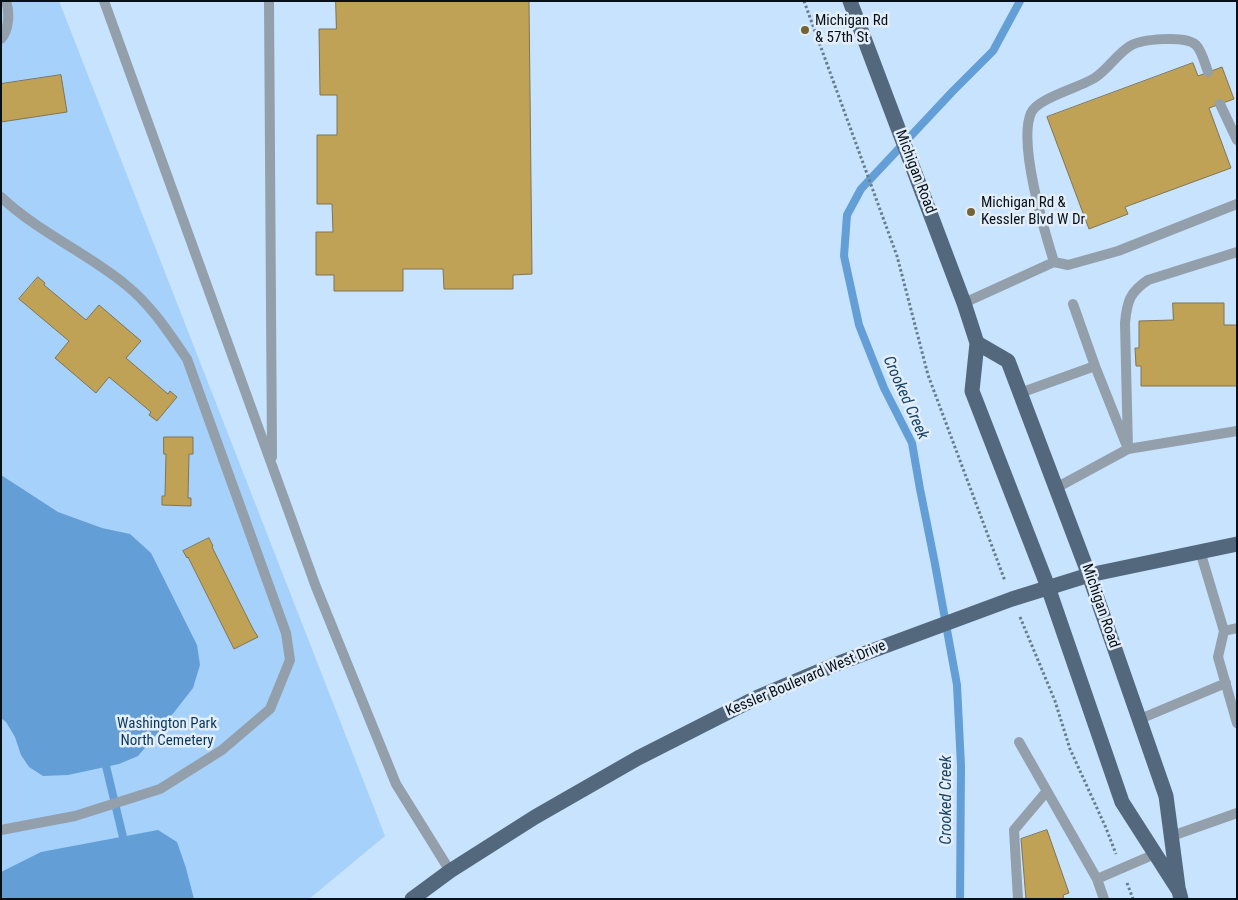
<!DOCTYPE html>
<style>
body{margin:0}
#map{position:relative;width:1238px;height:900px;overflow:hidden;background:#c7e3fe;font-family:"Roboto Condensed",sans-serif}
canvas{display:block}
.frame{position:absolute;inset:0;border:2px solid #061018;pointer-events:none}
</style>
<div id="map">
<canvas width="1238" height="900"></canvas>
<div class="frame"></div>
</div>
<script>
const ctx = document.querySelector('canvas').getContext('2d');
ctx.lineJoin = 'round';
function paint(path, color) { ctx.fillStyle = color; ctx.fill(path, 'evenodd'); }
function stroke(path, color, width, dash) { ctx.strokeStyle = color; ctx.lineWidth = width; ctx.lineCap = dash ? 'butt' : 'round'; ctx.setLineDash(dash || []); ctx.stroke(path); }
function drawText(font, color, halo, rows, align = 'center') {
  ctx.font = font + ' "Roboto Condensed",sans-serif'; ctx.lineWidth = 5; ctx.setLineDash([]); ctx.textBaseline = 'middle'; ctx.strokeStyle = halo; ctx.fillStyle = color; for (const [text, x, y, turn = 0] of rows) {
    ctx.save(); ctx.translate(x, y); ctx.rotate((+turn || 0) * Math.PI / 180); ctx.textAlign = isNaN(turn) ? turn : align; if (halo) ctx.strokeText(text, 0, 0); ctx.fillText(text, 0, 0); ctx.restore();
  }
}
paint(new Path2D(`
 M1,1H59L385,836L309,899H1Z`), '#a6d1fa');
paint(new Path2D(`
 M1,475L58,512L102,528L130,534L151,553L197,645L200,665L193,688L161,729L138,756L119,764L68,775L43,776L29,767L21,755L15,737L6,722L1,718Z
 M158,830L177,842L186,868L194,899H1V872L41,852Z`), '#639fd6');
stroke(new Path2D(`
 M106,766L123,837
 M960,899L961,766L957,685L935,564L920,489L912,443L884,388L859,325L844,256L847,215L861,189L953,91L993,51L1020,1`), '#639fd6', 8);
const building = new Path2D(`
 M336,1H529L532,274L513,275V289H444L443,269H403V291H334V275H316V232H333L332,204H317V135H337V95H320L319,29H336Z
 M1193,63L1198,76L1222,67L1234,99L1209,108L1231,168L1125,207L1128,214L1089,229L1047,117Z
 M61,75L67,112L1,122V84Z
 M38,277L45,283L44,285L86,320L99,305L141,341L126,358L168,394L170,391L177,397L157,421L149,415L151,412L109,377L96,393L55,358L69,341L19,299Z
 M1173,303H1224V325H1237V386H1141V366H1136L1135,348H1139V321L1173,320Z
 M164,437H193V454H189L188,498H191V506L162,505V496H165L166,454H164Z
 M209,538L213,546L212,547L253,629L258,637L234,649L188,557L187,558L183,551Z
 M1047,830L1069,893L1063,895L1064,899H1026L1021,839Z`);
paint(building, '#bfa255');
stroke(building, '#807455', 1);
stroke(new Path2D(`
 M804,1L897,256L928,375L1005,581
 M1020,617L1055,701L1070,749L1106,828L1116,854
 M1127,883L1133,899`), '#687c8d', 3, [2.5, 2.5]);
stroke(new Path2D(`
 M104,1L316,587L396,784L450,871
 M269,1L272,457
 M1,39C9,30 10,13 6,1
 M1220,104L1237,140
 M1,197C38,232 87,253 126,285C151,305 169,333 187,359L286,633L290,660L270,709L222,750L160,789L75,816L1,830
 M1237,252L1148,280C1130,292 1127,301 1125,323L1128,449L1237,431
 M1054,262L1068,265L1118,251L1237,204
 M964,303L1054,262C1044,230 1018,143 1031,113C1037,98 1082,87 1096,77C1109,68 1117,54 1130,46C1141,39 1186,35 1196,45C1202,51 1205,64 1208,72
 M1073,304L1095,366
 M1020,393L1095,366L1128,449L1056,488
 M1200,551L1224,631L1218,657L1237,723
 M1224,631L1237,628
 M1140,719L1226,683
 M1019,742L1097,879
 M1172,836L1237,813
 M1018,899L1014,830L1047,791
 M1104,899L1097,879L1155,854`), '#939faa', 10);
stroke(new Path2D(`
 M850,1L964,303L977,343L972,391L1048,587L1122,802L1179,891L1181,899
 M977,343L1008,361L1089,575L1166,796L1178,887
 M412,899L450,871L535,817L638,758L756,698L839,663L1012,599L1089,575L1237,544`), '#53687c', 15);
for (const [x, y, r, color] of [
 [805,30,5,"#756331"],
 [971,212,5,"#756331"]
]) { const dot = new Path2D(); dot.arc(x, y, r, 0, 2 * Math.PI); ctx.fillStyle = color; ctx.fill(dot); stroke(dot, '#e3eef9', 2); }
drawText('15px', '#061018', '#e3eef9', [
 ["Michigan Rd",815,21],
 ["& 57th St",815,38],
 ["Michigan Rd &",981,203],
 ["Kessler Blvd W Dr",981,220]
], 'left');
drawText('15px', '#061018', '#e3eef9', [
 ["Michigan Road",915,172,69],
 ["Michigan Road",1100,606,71],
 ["Kessler Boulevard West Drive",806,679,-23]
]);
drawText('15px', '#09385c', '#e3eef9', [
 ["Washington Park",167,724],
 ["North Cemetery",167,741]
]);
drawText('italic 16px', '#184469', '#e3eef9', [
 ["Crooked Creek",905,398,66],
 ["Crooked Creek",947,800,-90]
]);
</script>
